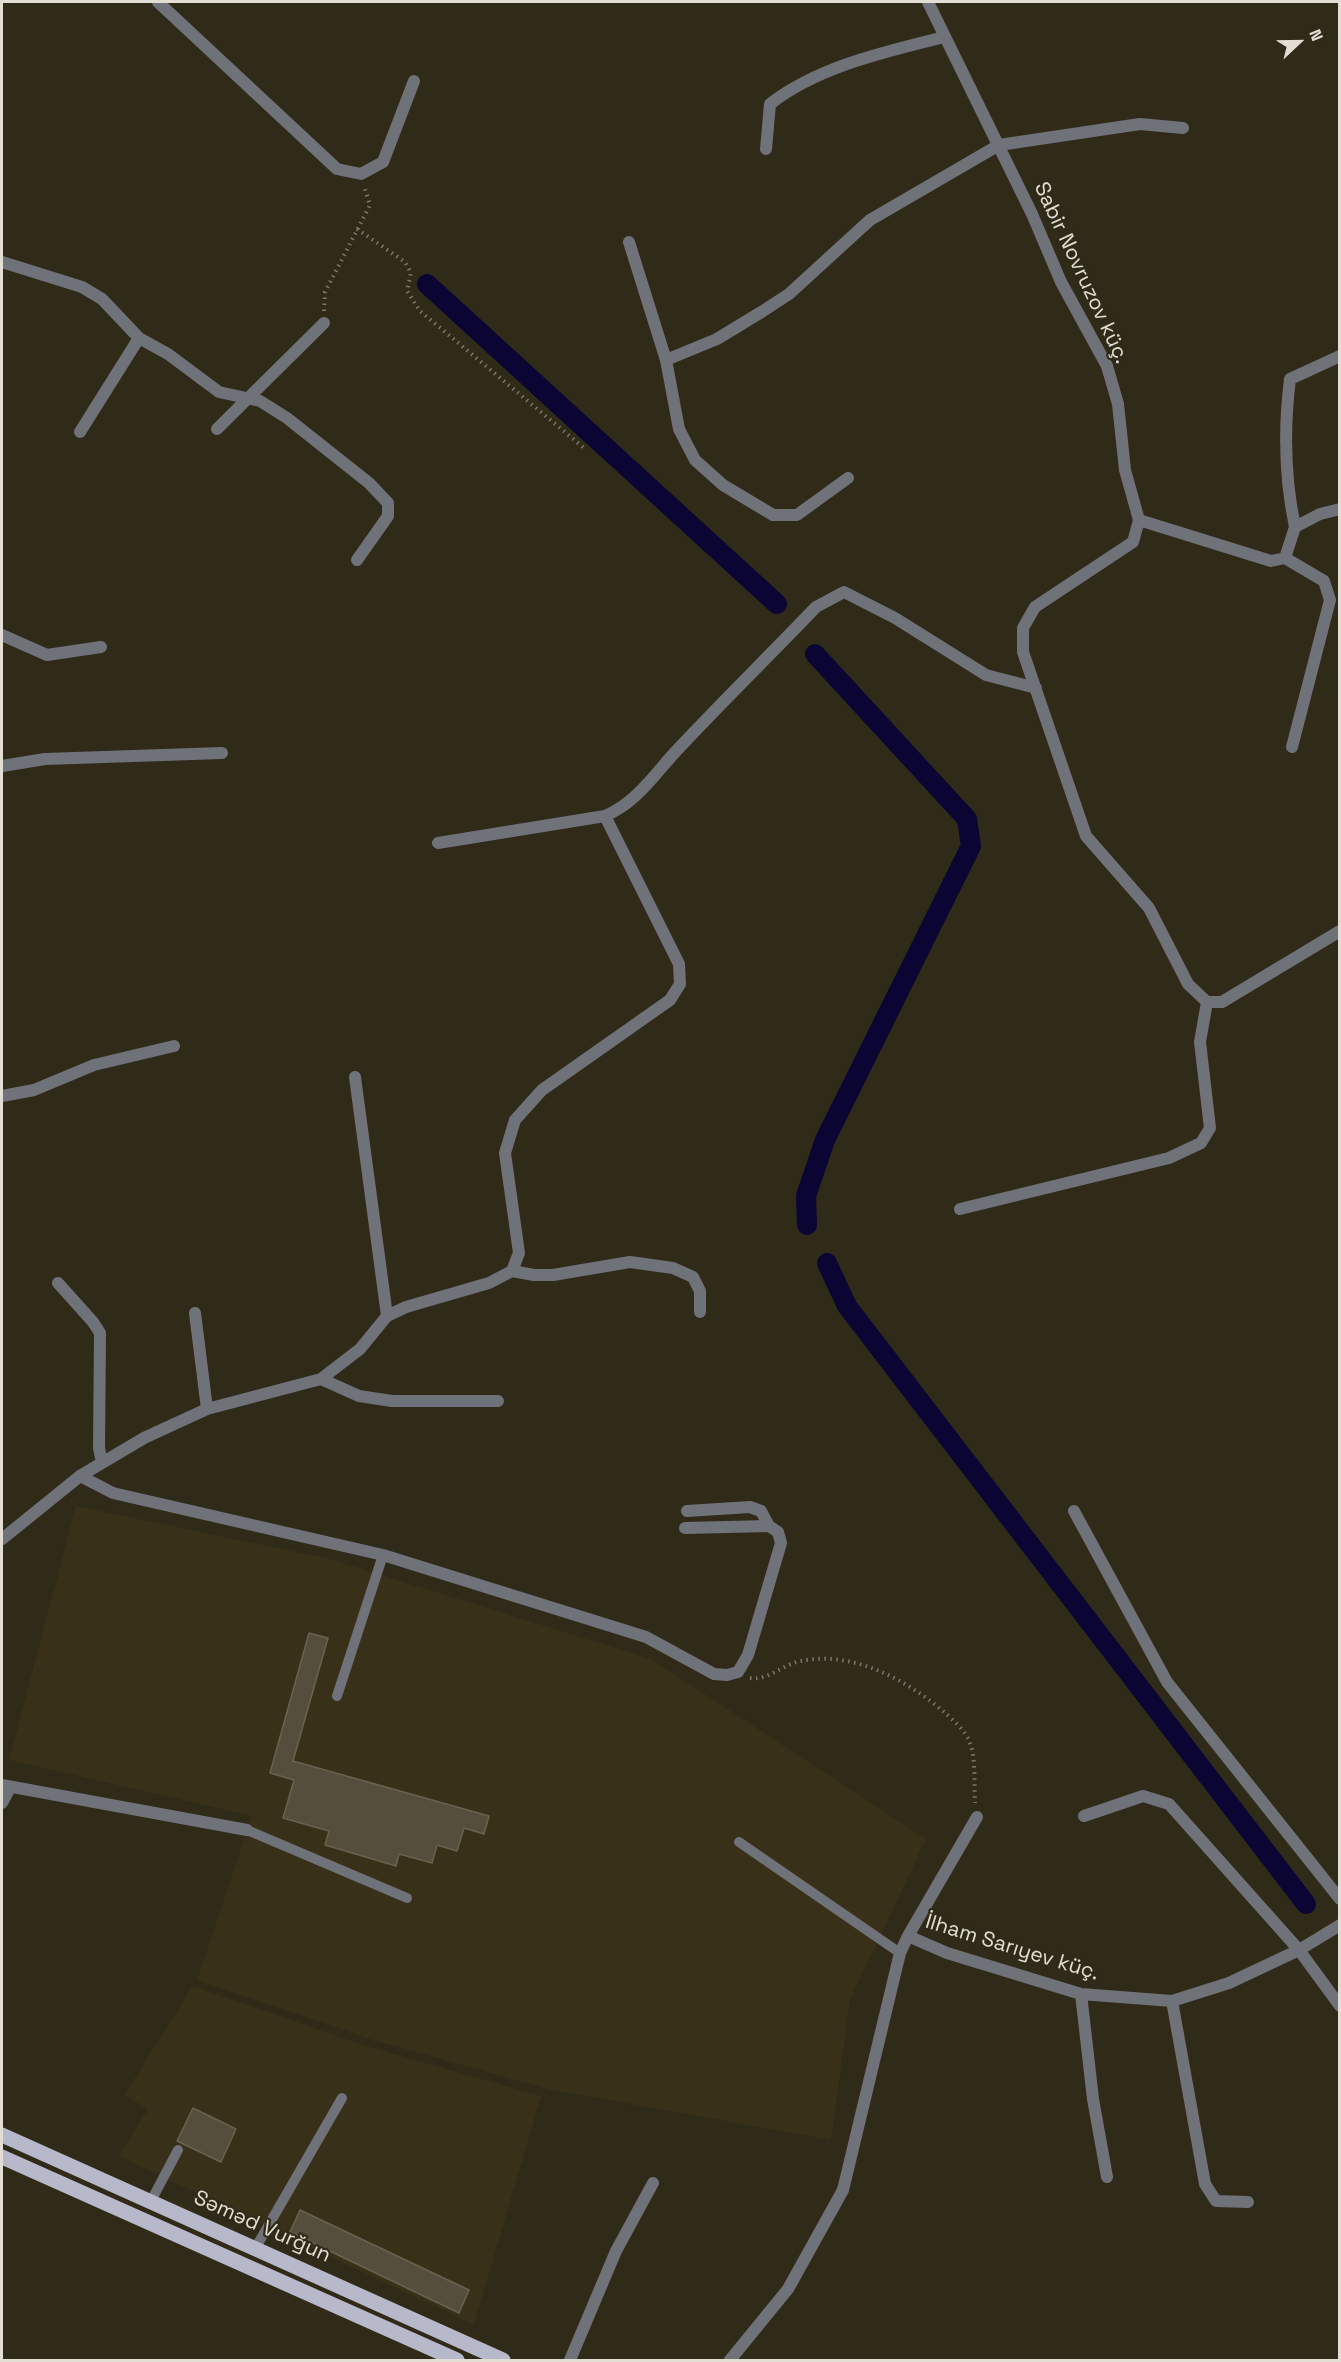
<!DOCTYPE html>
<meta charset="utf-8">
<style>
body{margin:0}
#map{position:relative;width:1341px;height:2362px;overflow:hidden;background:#302a19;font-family:"Space Grotesk",sans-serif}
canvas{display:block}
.frame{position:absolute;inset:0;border:3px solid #e2ded4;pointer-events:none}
.north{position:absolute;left:1269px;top:12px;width:60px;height:60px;-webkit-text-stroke:4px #302a19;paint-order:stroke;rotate:68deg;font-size:16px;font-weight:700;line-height:24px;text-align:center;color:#e2ded4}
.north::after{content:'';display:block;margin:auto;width:21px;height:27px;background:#e2ded4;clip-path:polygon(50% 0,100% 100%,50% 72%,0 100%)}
</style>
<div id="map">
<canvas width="1341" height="2362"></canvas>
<div class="frame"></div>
<div class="north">N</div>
</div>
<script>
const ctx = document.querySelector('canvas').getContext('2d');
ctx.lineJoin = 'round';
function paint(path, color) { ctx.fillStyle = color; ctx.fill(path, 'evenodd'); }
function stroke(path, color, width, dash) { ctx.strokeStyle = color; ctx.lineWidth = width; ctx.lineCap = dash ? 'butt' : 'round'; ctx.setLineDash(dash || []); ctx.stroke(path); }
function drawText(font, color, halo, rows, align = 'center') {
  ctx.font = font + ' "Space Grotesk",sans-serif'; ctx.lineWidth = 4.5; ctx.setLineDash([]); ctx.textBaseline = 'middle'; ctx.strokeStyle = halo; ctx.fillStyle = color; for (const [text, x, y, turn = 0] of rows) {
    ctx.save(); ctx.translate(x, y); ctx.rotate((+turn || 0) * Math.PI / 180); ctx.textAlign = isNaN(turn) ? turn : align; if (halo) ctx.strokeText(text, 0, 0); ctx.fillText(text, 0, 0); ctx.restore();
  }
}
paint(new Path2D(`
 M76,1506L330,1559L651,1659L926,1839L850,2000L831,2140L548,2089L370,2039L197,1980L252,1816L9,1760Z
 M193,1986L366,2046L541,2096L474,2325L119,2156L148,2109L124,2095Z`), '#393019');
stroke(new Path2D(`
 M427,284L777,604
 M807,1225L806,1196L825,1140L971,846L967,819L815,654
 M827,1263L847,1306L1306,1904`), '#0a0532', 20);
const building = new Path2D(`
 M309,1633L328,1638L293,1761L489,1816L484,1834L464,1828L457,1851L437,1845L432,1863L399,1854L396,1866L325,1845L329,1831L283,1818L294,1780L270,1773Z
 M193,2108L236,2129L221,2162L177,2141Z
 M300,2210L469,2290L459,2313L290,2232Z`);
paint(building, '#554e3c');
stroke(building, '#696250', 1.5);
stroke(new Path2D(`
 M357,229L405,262L411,273L407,291L420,311L584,448
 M324,311L325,292L370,205L364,186
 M750,1678C768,1681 783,1664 801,1661C852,1650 907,1680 944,1712C953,1720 966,1731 970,1743C976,1757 974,1787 975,1803`), '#7c7769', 4, [1.5, 4.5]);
stroke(new Path2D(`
 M337,1696L383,1555
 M247,1830L407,1898
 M739,1842L900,1953
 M151,2201L178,2150
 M256,2247L342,2098`), '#70727a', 10);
stroke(new Path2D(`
 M158,2L337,169L361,174L383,162L414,81
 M928,2L1032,214L1061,282L1107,366L1118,404L1125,470L1139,520L1133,542L1035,607L1023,628V652L1086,836L1149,908L1188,984L1207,1002H1222L1340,931
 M766,149L770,104C819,66 885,52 944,37
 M629,242L666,360L679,429L695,460L723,485L773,515H797L848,478
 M2,262L82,287L102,299L139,338L168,354L219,392L260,401L287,418L369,483L388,503V516L357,560
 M666,360L717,339L763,311L789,294L870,220L999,145L1140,124L1183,128
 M217,429L324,323
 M80,432L139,338
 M1139,520L1271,561L1285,558L1295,527L1320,514L1340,509
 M1295,527C1285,480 1284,427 1290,379L1340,356
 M1285,558L1324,581L1330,600L1292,747
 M2,635L47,655L101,647
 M2,766L45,759L222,753
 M438,843L605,816C638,802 655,773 679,748C724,700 771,654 816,607L844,592L895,618L986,675L1036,688
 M355,1077L387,1316
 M2,1096L34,1090L94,1065L174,1046
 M960,1209L1169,1158L1201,1143L1210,1128L1200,1042L1207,1002
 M512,1271L534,1275H553L630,1262L673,1268L693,1277L700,1291V1312
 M58,1283L93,1322L100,1333L99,1448L102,1462
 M195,1313L207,1409
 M321,1379L359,1396L392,1401H498
 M80,1476L113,1493L383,1555L646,1637L714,1674L727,1675L738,1672L748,1655L781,1543L778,1532L769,1526L685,1528
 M687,1511L750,1507L761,1511L769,1526
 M1074,1511L1167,1682L1340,1899
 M2,1539L80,1476L144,1438L207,1409L321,1379L360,1349L387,1316L406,1307L489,1283L512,1271L519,1253L505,1153L515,1120L542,1090L670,1000L680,984L679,964L605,816
 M2,1785L247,1830
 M2,1803L10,1788
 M1084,1816L1143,1796L1169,1804L1299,1950L1340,2006
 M908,1936L977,1817
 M1081,1994L1093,2099L1107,2177
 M1172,2001L1205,2184L1216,2201L1248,2202
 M570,2360L616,2251L653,2183
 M730,2360L788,2289L843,2190L900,1953L908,1936L947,1953L1081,1994L1172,2001L1229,1983L1299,1950L1340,1925`), '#70727a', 12);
stroke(new Path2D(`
 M2,2135L503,2360
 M2,2157L457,2360`), '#b7b9cb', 15);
drawText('21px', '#e2ded4', '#302a19', [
 ["Sabir Novruzov küç.",1081,273,65],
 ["İlham Sarıyev küç.",1012,1948,17],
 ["Səməd Vurğun",262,2227,24]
]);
</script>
